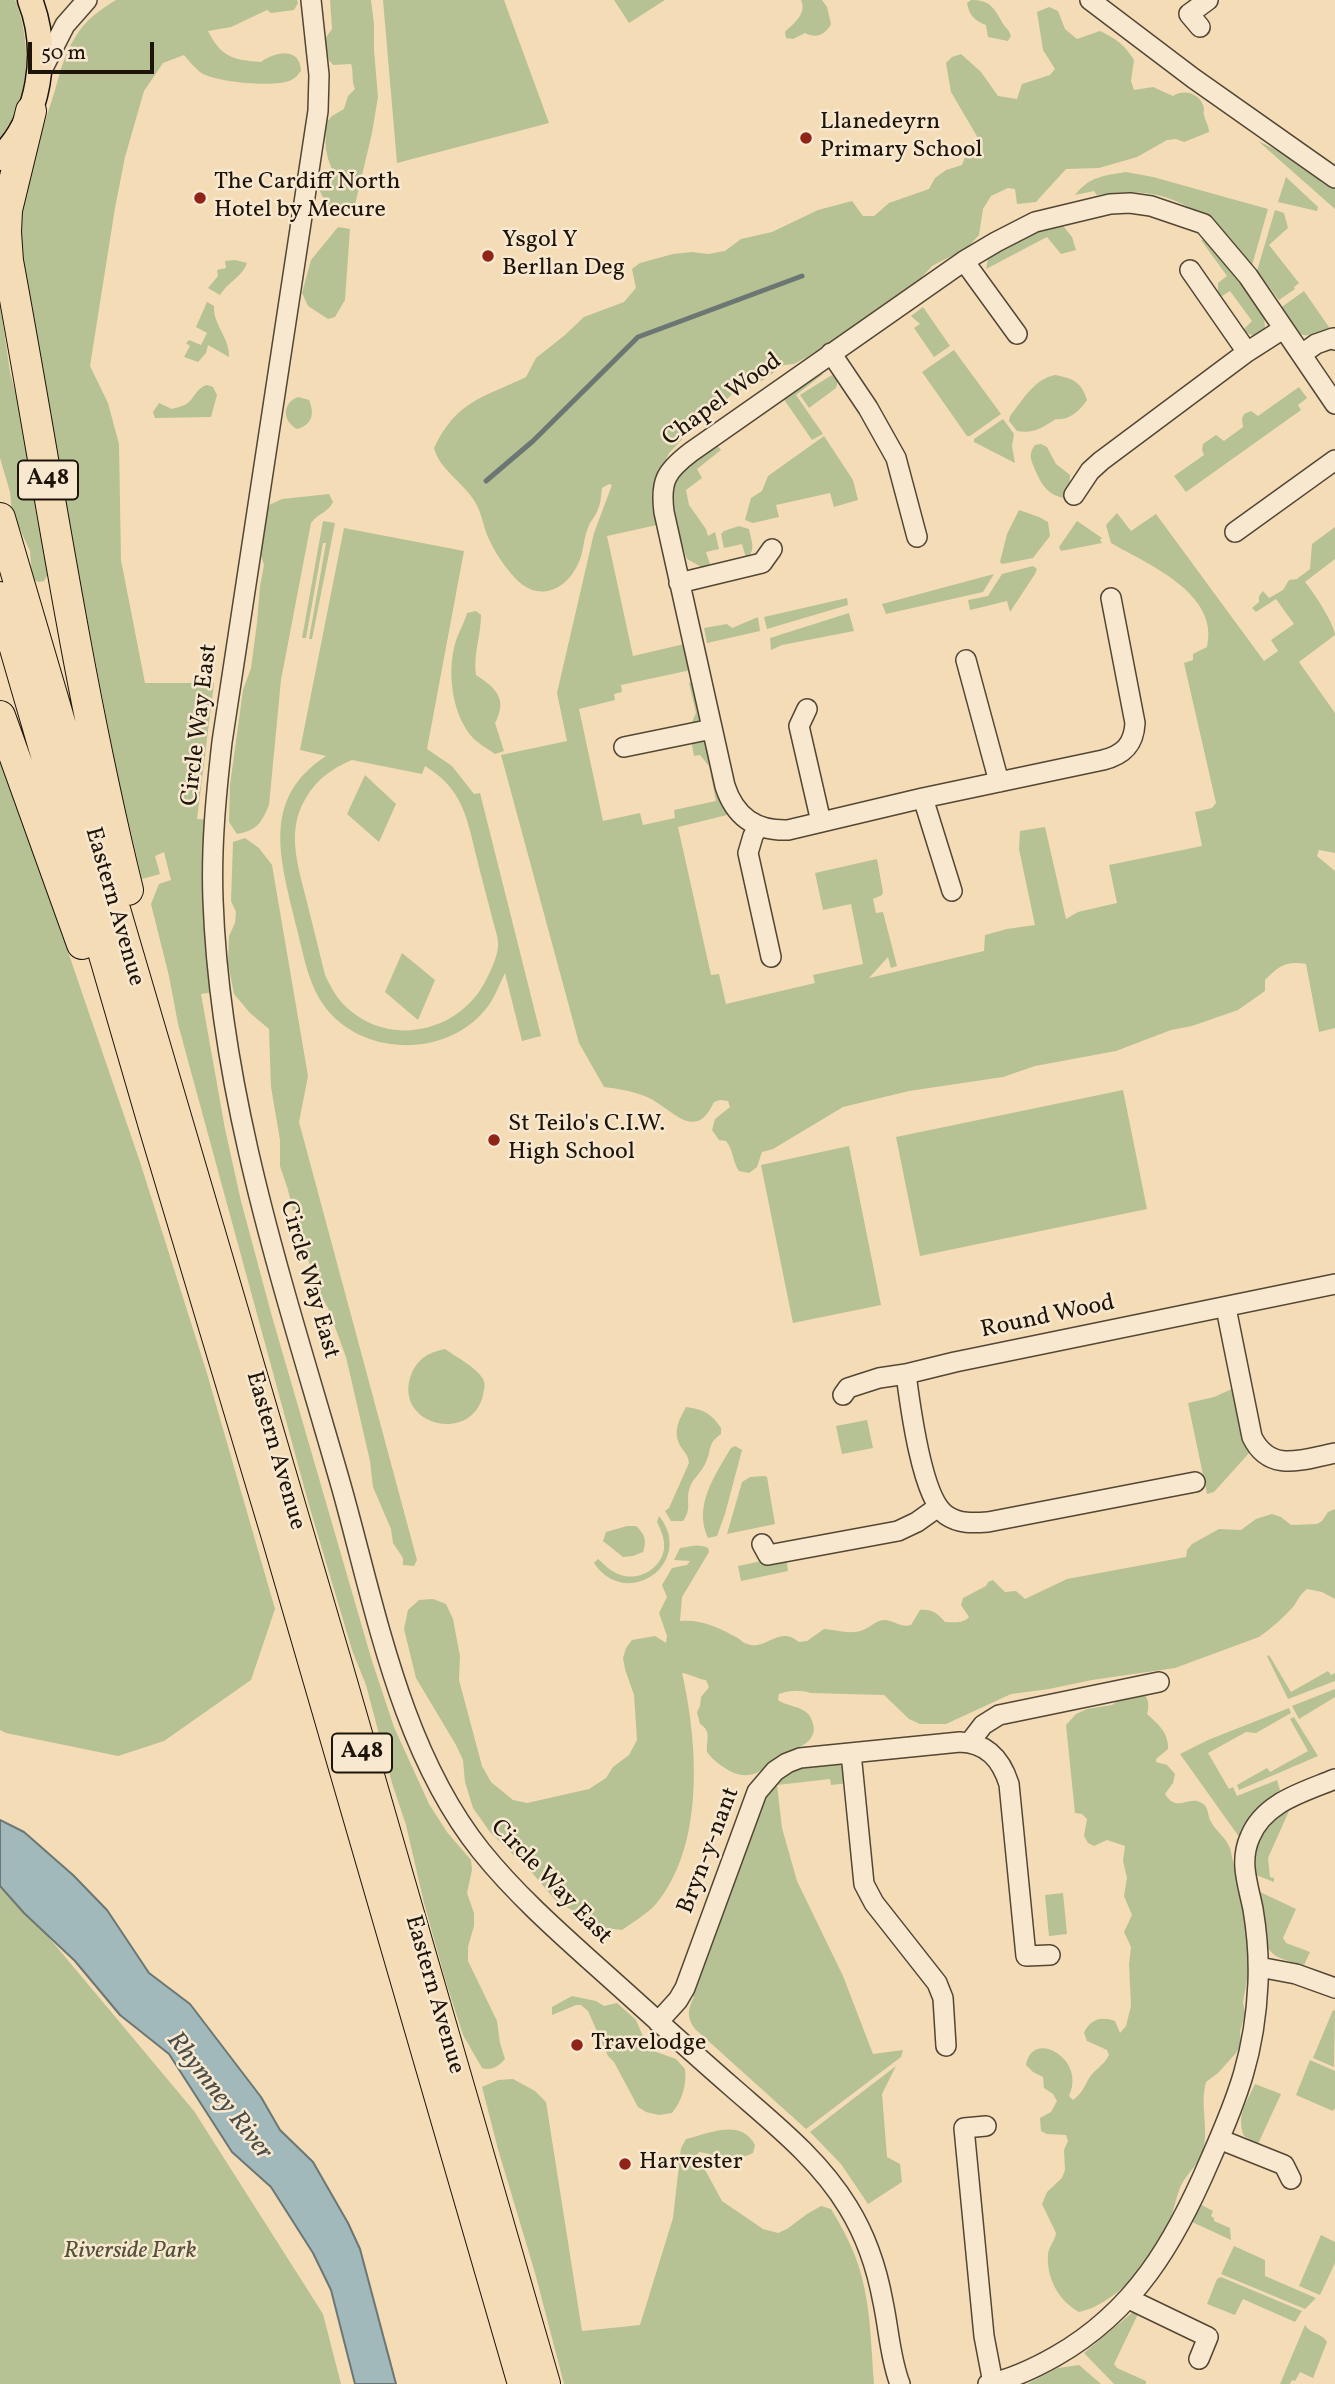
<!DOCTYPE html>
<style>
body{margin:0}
#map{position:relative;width:1335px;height:2384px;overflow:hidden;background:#f4dcb7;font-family:Vollkorn,serif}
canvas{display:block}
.scale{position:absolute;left:28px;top:42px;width:126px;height:32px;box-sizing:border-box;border:4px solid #1d140a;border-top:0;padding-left:9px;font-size:21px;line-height:24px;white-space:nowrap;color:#1d140a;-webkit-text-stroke:5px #f8e8d0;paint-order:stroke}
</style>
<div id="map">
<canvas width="1335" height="2384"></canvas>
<div class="scale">50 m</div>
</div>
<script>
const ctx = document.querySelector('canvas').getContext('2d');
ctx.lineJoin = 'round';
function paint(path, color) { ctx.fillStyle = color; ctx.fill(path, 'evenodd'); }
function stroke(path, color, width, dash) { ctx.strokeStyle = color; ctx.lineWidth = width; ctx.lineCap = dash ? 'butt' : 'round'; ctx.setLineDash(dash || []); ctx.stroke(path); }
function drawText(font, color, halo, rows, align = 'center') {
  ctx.font = font + ' Vollkorn,serif'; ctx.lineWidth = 5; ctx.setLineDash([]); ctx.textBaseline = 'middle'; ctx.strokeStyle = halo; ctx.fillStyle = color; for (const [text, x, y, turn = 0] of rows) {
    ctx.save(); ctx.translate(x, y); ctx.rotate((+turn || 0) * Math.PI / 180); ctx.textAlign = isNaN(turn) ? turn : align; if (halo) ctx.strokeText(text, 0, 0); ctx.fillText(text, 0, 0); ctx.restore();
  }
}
paint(new Path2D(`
 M0,0H15L17,4C32,50 30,98 0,138Z
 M116,0H297L298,3L294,10L271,13L267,10L231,27L208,31C221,57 233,60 261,62C276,51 300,47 301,71C298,74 297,77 293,79C279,89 213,82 200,72C194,67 189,61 184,55L163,63L144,91L125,157L115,208L90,366L108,403L119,444L121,560L145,683H214L197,819L214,820L220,991L201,994L225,1129L241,1201L271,1313L372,1661L394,1727L429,1804L447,1832L471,1860L472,1870L467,1893L474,1913V1926L468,1947V1961L497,2021L500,2043L505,2059C499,2066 492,2071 482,2068L463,2035L446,1982L424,1903L406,1825L392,1783L366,1685L352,1650L309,1505L178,1024L169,976L151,904L159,884L171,880L164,852L155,856L160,874L142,879L118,778L81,587L31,300C1,237 30,168 50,106C59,81 61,59 76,36C85,20 101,9 116,0Z
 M330,0H371L374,24V50L378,97L372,133L354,209C345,212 337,211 328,208L319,189L320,182L332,171C331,164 328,161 327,154C324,145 327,134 325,124L332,116L344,109L348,96L355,89C351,80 354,73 351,64L333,65L329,60L324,40L332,29Z
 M383,0H504L549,123L397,163Z
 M614,0H665L629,23Z
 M801,0H822L827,7L831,24C825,35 816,39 805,33L793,39L786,38L785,32C794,23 807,14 801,0Z
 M971,0C989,0 993,6 1002,22C1005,28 1009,29 1011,36L1008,41L988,37L986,25C975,21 969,15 967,3Z
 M1049,7L1058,11L1065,29L1077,39L1100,31C1115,38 1125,45 1134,60L1131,81L1134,90L1153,87L1173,96C1184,88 1202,94 1204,109C1204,111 1203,113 1204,115C1205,121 1209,125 1209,132L1184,142L1176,139L1167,140L1137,157L1099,168L1066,169L1036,202L1017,204L1015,189L1008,188L991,196L983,209L979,235L967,248L932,266L911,289L807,357L794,364L784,365L763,380L731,395L717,410L691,430L669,453L655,482L666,523L607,536L633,656L693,642L734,807L727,815L678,827L711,975L719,974L726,1004L815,983L813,975L863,964L851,904L823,910L815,873L877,859L883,892L882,895L873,899L876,913L883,912L897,966L891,968L888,957L869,978L984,951L985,935L1007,929L1035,925L1019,849L1020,831L1045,827L1066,919L1078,912L1117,903L1109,865L1202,846L1195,812L1212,808L1216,803L1184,663L1193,660V654L1207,647C1220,593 1147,564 1111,543L1106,525L1117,513L1131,531L1156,514L1264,661L1278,651L1271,640L1294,624L1276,599L1256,612L1252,608L1259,602V596L1263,591L1269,598L1283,590L1289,580L1297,579L1310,569L1312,544L1335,527V559L1305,582C1313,591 1335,625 1335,635L1299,662L1335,713V853L1319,850L1317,856L1335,871V1028L1319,1032L1306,964C1286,961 1280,965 1265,980V991L1238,1010L1192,1026L1171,1030L1116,1051L1035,1066L1003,1077L909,1091L843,1107L773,1149L762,1152L757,1167L749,1173L739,1171C732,1161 734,1151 726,1141L719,1140L712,1130L715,1119L730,1107L728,1101L720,1100L714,1102C695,1144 672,1108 647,1097C633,1091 619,1089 604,1087L579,1043L501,755L567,741L557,693L594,533L612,485L609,484L602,488C601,495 601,503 598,509C596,516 590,521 588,528C583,539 584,553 578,564C565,592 537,602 515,578C504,566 494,551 488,537C483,526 482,513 475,502C464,483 439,469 434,448C457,400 483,398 526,377L536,358L565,335L584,317L624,302L636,288L632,269L640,263L673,254L692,252L708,254L725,251L741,239L772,232L818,210L852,201L863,216H874L889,203L929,189L935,178L946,170L962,165L969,146L978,138L951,92L946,63L952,57L961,54L981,72L998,96L1017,99L1022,84L1050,75L1055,69L1043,50L1037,12ZM691,670L693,681L689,683L696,713L692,722L688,723L694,756L700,755L709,766L716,801L674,810L675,818L643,825L640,813L603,821L579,709L615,700L614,694L622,692L621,685Z
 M1258,141L1297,160L1323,178L1321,182L1326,185L1329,182L1335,188V209Z
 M1126,172L1153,177L1268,209L1251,269C1207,211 1172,183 1097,195L1094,191L1075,195C1090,176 1103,176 1126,172Z
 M1286,177L1318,207L1317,211L1278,202Z
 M1275,210L1284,213L1288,228L1269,245L1299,283L1294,287L1295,289L1279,300L1257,271Z
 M1060,222L1072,237L1076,250L1061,254L1047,237L986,269L988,259L998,247Z
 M338,227L350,229L345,300L335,317L328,319L308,306L302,293L311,260Z
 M1201,240H1209L1216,248L1264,315L1265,329L1256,337L1245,332L1244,329L1252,321L1230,291L1222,296L1218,295V283L1227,276Z
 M235,260L247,263C243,276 228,282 220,295L208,288L218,276L217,270L226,268L225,261Z
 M1304,291L1331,330C1296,340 1300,337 1279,309Z
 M207,302L214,306C213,325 230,338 229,357L208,345L206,353L198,362L184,357L190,346L186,343L189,340L201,345L207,333L196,327Z
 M0,303L10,372L21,415L37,518L48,564V574L44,581L39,582L34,580L32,576L30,551L12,512L10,492L0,458Z
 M923,307L950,346L934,357L914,328L920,324L911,316Z
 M954,350L1001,414L970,436H967L922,372Z
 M823,374L796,395L823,434L812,440L783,398L815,375Z
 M832,375L838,380L836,388L809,408L800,395Z
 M1055,375C1072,378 1082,382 1087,400C1080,411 1068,421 1056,419C1042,428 1033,434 1017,431L1009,421L1010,416C1023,400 1034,379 1055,375Z
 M207,385L213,387L217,395L211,417L155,418L153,412L159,403L172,409C178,407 185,406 189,402C196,395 197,388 207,385Z
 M1299,387L1307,398L1298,405L1301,410L1186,492L1174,476L1204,455L1202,450L1203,444L1216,435L1224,441L1243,427L1242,419L1244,414L1251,411L1258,416Z
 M298,397L309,400C315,414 312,425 297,429C282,421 282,403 298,397Z
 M1003,419L1014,434L1012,446L1015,463L974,442V439Z
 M824,436L853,480L858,500L834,507L830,493L776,505L779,517L753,523L745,520L751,498L762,491L768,476Z
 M716,444L721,450L697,469L702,478L686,490L689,505L706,529L708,536L715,532L719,549L706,552L710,564L703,568L687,559C679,537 665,492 681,472C689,461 705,453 716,444Z
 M1041,444L1047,447L1056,464L1070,475L1069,495L1064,498C1048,495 1042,485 1036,472C1032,461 1027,456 1035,445Z
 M329,494L333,502C328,513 318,513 311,523L281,680L269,805C261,824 257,830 237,834L229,822L230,785L243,690L251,668L257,623L260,586L264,565L258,545L267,506L282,499Z
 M1019,510L1039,517L1048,522L1050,536L1033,558L1002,564L1000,562L1007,534Z
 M323,521L335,523L312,639H309L326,543H323L306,638H302Z
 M1077,521L1102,538L1100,540L1102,543L1061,551L1059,547Z
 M739,526L749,529C751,540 757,551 746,558L742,544L724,548L721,534L724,531Z
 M344,528L464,551L427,749L452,766L474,794L480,793L541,1036L522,1041L505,973C499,985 494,1000 485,1010C447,1056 369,1057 329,1012C309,989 304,957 297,929C282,864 258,800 326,756L300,750ZM352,760L422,774L425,766C463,789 467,818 477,859C482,880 488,901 493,921C495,929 499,939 498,947C497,958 490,972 485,982C458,1033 388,1048 345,1006C336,997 331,987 325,975C319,951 313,926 307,902C296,858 283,822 316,784C326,773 338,766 352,760Z
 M1033,566L1037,569L1035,574L1010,612L1007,601L970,610L968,600L988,596L1002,574Z
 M994,574L983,592L886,614L882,604Z
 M847,598L848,605L767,629L764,617Z
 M476,611L481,615C481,636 473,654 476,675C496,688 508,699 495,723L504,751L495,754C488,749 479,744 473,738C452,715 447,673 455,644C458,633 464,624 467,613Z
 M849,613L854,631L782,645L771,650L770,638Z
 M758,617L760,631L707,643L704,628L727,624L732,628Z
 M0,753L140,1162L206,1370L275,1609L251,1680L164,1741L118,1756L6,1733L0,1730Z
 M365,775L396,804L379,842L347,814Z
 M245,838L259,848L272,865L308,1076L299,1122L417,1560L414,1566L403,1565V1558L393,1543L391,1529L373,1487L370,1461L346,1357L328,1308L311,1279L309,1262L301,1245L288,1190L280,1166V1140L271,1087L269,1029L250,1013L234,994L228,963L229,936L235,923L236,912L231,901L233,842Z
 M402,953L435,980L418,1020L385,992Z
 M1123,1090L1147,1209L920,1256L896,1137Z
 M849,1146L881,1305L793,1323L761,1165Z
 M445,1349C456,1357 476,1367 483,1379C486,1385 484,1389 483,1395C472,1444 396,1426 410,1378C415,1361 427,1352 445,1349Z
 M1234,1388L1250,1452L1214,1492L1207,1494L1188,1403L1214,1397Z
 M686,1407C703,1409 712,1414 721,1428V1434C707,1444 712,1449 706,1462C702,1473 692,1478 689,1490C686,1502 692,1509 683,1521H671L665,1511L669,1508L689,1463C688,1455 685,1453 681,1447C672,1432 679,1420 686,1407Z
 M867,1420L873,1448L842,1454L836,1426Z
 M735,1446L742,1450L725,1514L717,1536L708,1538C693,1506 715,1475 731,1448Z
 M764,1476L767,1477L775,1524L727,1534L742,1482L750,1477Z
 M1335,1509V1599L1322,1592L1307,1589C1300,1594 1298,1600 1293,1607C1283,1618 1272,1628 1259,1637L1175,1668L1092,1680L1049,1689L1011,1694L946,1724H920L909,1719L884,1695L811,1693C800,1690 791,1690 779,1694L778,1700C789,1708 804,1705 811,1718C813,1723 815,1729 813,1734C809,1745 796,1748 787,1753C766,1764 755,1785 728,1770C720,1765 713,1760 707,1752C706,1740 712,1731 700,1724L697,1712L700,1706L701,1697L709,1687L706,1680C697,1679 691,1674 682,1673C698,1743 705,1845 656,1904C647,1914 633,1922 622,1930L605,1928L557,1902L534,1875L490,1832L473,1808L465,1782L463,1760L456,1745L416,1678L404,1629L408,1610L419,1600L433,1599L446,1604L453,1619L460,1656L459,1680L482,1766L491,1782L513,1800L527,1803L589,1789L606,1778L613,1767L629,1755L637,1740L634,1695L625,1669L623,1658L626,1648L632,1640L655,1636L666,1643L667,1636L659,1613L667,1597L662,1585L672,1568L687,1565L690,1561L674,1560L680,1548C691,1547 697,1543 708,1548L709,1552L682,1597L680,1621C702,1619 719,1628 738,1638C741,1640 743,1643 747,1644C768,1651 777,1625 799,1642L807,1641L824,1629C837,1630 850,1635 863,1630C871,1627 875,1621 884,1620C894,1620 900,1628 911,1625L920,1610C932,1609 937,1613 945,1622C954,1622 963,1624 969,1617L961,1605L963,1598L986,1586L988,1582L993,1580L1005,1592L1016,1591L1025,1599L1067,1579L1186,1557L1187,1550L1192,1544L1219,1529L1241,1530L1256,1519L1272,1514L1281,1517L1291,1525L1317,1524L1322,1521L1328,1512Z
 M659,1516C696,1562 627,1612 594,1563L598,1559C605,1565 611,1572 621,1575C639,1581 661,1569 664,1549C665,1539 661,1530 657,1522Z
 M627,1526H636C645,1534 647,1541 643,1552L633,1556L623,1557L603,1541L606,1532Z
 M786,1556L788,1571L741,1581L738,1566Z
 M1269,1655L1291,1692L1328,1671L1331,1675L1335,1673V1681L1288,1699L1267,1656Z
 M1335,1689V1697L1299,1719L1292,1706Z
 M1142,1690C1148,1698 1150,1704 1147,1714C1158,1724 1169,1733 1168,1749L1156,1759V1762L1167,1765L1175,1774L1173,1783L1165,1794C1177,1813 1187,1796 1200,1802C1209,1806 1207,1813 1210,1820C1215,1831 1225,1836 1230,1848L1244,1911L1248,1941V1974L1243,2002L1245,2013L1240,2032L1241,2045L1236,2053L1218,2073L1206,2082C1200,2103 1208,2126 1204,2146C1201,2164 1186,2173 1180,2188C1174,2203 1172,2220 1165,2235C1149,2265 1113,2305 1079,2312C1059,2301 1046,2278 1048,2254C1049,2246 1055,2241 1056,2233L1042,2204L1047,2192L1062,2178L1065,2170L1064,2150L1068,2141L1066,2135L1047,2134L1041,2131L1040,2118L1051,2112L1057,2101L1053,2094L1044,2088L1043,2077L1033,2072L1026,2065C1032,2028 1087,2059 1069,2096L1073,2100C1085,2092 1085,2081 1094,2072C1100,2066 1105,2063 1109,2055L1107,2050L1087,2041L1084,2033C1090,2019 1101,2016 1115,2021L1120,2033L1126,2026L1131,2006L1129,1964L1131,1947L1124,1932L1132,1915L1124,1896L1127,1878L1123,1861L1125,1846L1107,1840L1094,1846L1088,1843L1084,1836L1087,1819L1082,1814L1075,1813L1066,1725L1076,1714L1087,1709L1112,1705L1120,1699Z
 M1289,1708L1291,1713L1256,1733L1246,1732L1208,1753L1229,1789L1233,1787L1237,1796L1277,1780L1280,1790L1255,1816L1242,1841L1180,1754L1208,1740Z
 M1294,1717L1318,1756L1239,1790L1237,1785L1267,1768L1270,1772L1308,1751L1290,1719Z
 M835,1761L843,1767L850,1783L831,1785L830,1779L777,1785L782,1828L797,1881L843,1976L873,2054L903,2050L901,2057L806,2129L695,2029C686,2017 688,2009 694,1997L690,1994L700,1978L761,1806C782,1767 794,1766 835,1761Z
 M1293,1802L1268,1858L1270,1877L1274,1878V1882L1256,1875C1254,1835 1262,1826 1293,1802Z
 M0,1879L194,2111L323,2314L341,2384H0Z
 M1260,1892L1296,1909L1283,1938L1286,1943L1310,1952L1304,1965C1290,1961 1276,1960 1268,1948Z
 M1063,1893L1067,1934L1049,1936L1045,1895Z
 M572,1996L596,2001L604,2006L617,2003L636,2020L642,2034L656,2052L676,2059L685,2069C687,2084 682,2101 672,2113L659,2115L646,2112L638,2107L614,2062L608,2056L588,2011L581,2005H576L552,2015V2007Z
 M1333,2010L1335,2011L1334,2067L1313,2058Z
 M1310,2060L1335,2071V2108L1333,2111L1296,2095Z
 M896,2066L882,2094L887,2157L900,2164L902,2182L868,2204L841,2164L810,2132Z
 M513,2079L535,2091L546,2102L582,2331L640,2325L673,2218L681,2148L686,2139C710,2133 741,2118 755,2145L753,2153C734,2163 718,2155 699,2152L697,2155L722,2201L763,2229L778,2233L787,2229L807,2214L821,2206L831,2209C843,2229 855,2251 861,2274C871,2310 871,2347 874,2384H564L535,2273L498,2149L482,2087L498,2080Z
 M1255,2084L1281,2094L1258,2144L1244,2136C1236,2115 1246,2104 1255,2084Z
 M1200,2204L1213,2211L1211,2216L1214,2218V2221L1230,2228L1231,2240L1190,2221Z
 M1321,2235L1335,2242V2263L1320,2295L1299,2286Z
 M1234,2246L1265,2260V2276L1316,2298L1305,2309L1221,2274Z
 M1221,2277L1302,2311L1295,2322L1243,2299L1235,2315L1207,2304L1217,2279Z
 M1133,2312L1138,2314L1114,2364L1117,2368L1146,2381V2384H1114L1084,2353Z
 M1305,2325C1310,2334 1322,2333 1327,2342L1313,2378L1300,2372L1295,2381L1292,2380L1290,2384H1280Z
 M1079,2365L1101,2384H1027L1058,2368Z`), '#b6c293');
const water = new Path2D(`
 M0,1820L24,1832L73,1875L107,1910L149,1973L190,2004L261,2097L280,2130L313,2162L348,2223L360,2249L396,2384H355L331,2290L313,2253L271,2187L232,2152L169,2054L120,2015L75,1961L24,1913L0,1886Z`);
paint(water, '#a1b9ba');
stroke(water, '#6c7774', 2);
stroke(new Path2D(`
 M486,481L533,441L638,337L802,276`), '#6c7774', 5);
const minor = new Path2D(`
 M311,0L319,75L318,111L222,742C216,795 211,847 213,900C220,1102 287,1296 342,1489C376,1611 401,1751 481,1851C514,1892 554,1928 593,1963C639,2004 685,2046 732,2087C773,2123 819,2159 848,2207C866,2236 877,2269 883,2302C889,2330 890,2358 900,2384
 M1090,0L1193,78L1335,178
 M1200,27L1189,14L1208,0
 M41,72L65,25L87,0
 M964,261L1017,334
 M1190,270L1247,352
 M831,353L868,408L896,458L917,537
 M1302,354L1316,344L1333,338L1335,340
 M1074,495L1090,471L1101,461L1247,352L1283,329
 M1235,532L1335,460
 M679,583L762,563L772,549
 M1111,598L1135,723C1134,745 1123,755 1103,760L923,798L788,830C756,831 735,817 725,786L664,512C660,481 666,471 691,452L964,261L996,242L1035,222L1110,204L1130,203L1151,206L1204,224L1248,276L1335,404
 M966,660L999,782
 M807,709L799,726L821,822
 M624,747L712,729
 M923,798L952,891
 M758,827L753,836L748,853L771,957
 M1226,1308L1252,1437C1270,1474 1303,1459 1335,1453
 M843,1395L848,1388L879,1378L906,1374
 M1195,1482L988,1522C973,1523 959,1524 946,1515C922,1498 910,1405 906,1374L955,1362L1335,1284
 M762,1544L768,1555L898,1531L917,1522L938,1507
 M970,1742L983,1725L999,1715L1159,1682
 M851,1753L864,1884L874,1903L937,1983L943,1998L946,2046
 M1259,1967L1296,1974L1335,1988
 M658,2022L678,2000L685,1988L757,1792L775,1771L787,1763L800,1758L960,1742C987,1743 1001,1759 1009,1784L1026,1956L1050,1955
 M986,2126L964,2128L984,2336L993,2383
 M1219,2139L1284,2165L1291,2179
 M1129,2299L1208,2337L1199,2359
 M988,2384C1011,2379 1035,2368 1056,2356C1135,2311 1175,2242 1210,2160C1238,2097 1255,2053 1258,1983C1259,1959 1257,1933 1253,1909C1248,1884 1239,1862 1250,1837C1264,1802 1304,1792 1335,1779`);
const major = new Path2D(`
 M0,158C40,119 50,51 30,0`);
const highway = new Path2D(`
 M31,111L7,210L6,232L8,261C47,471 77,683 128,890
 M0,518L335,1658L545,2384
 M0,597L155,1130L277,1537L523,2384
 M0,716L82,944`);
stroke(minor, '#534635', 22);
stroke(major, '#1d140a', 27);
stroke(highway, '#1d140a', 32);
stroke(minor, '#f8e8d0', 19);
stroke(major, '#f4dcb7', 24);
stroke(highway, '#f4dcb7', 30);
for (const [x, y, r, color] of [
 [806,138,7,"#8f2418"],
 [200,198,7,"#8f2418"],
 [488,256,7,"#8f2418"],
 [494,1140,7,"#8f2418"],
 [577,2045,7,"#8f2418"],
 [625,2164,7,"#8f2418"]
]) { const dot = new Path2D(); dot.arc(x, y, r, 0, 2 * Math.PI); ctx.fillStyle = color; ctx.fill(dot); stroke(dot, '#f8e8d0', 2.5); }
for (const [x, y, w] of [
 [48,480,60],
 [362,1753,60]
]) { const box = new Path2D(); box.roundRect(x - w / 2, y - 19.5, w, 39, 5); ctx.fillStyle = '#f8e8d0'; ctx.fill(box); stroke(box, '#1d140a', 2); }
drawText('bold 23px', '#1d140a', null, [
 ["A48",48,480],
 ["A48",362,1753]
]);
drawText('24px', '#1d140a', '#f8e8d0', [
 ["Llanedeyrn",820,124],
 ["Primary School",820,152],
 ["The Cardiff North",214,184],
 ["Hotel by Mecure",214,212],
 ["Ysgol Y",502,242],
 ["Berllan Deg",502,270],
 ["St Teilo's C.I.W.",508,1126],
 ["High School",508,1154],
 ["Travelodge",591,2045],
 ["Harvester",639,2164]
], 'left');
drawText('24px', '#1d140a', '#f8e8d0', [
 ["Chapel Wood",723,401,-36],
 ["Circle Way East",201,725,-83],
 ["Eastern Avenue",113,907,74],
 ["Circle Way East",308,1280,74],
 ["Round Wood",1048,1318,-12],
 ["Eastern Avenue",274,1451,74],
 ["Bryn-y-nant",710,1851,-69],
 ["Circle Way East",550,1883,46],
 ["Eastern Avenue",433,1995,74]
]);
drawText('italic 24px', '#53513a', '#f8e8d0', [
 ["Riverside Park",130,2253]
]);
drawText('italic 26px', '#4b4e48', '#f8e8d0', [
 ["Rhymney River",218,2097,52]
]);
</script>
